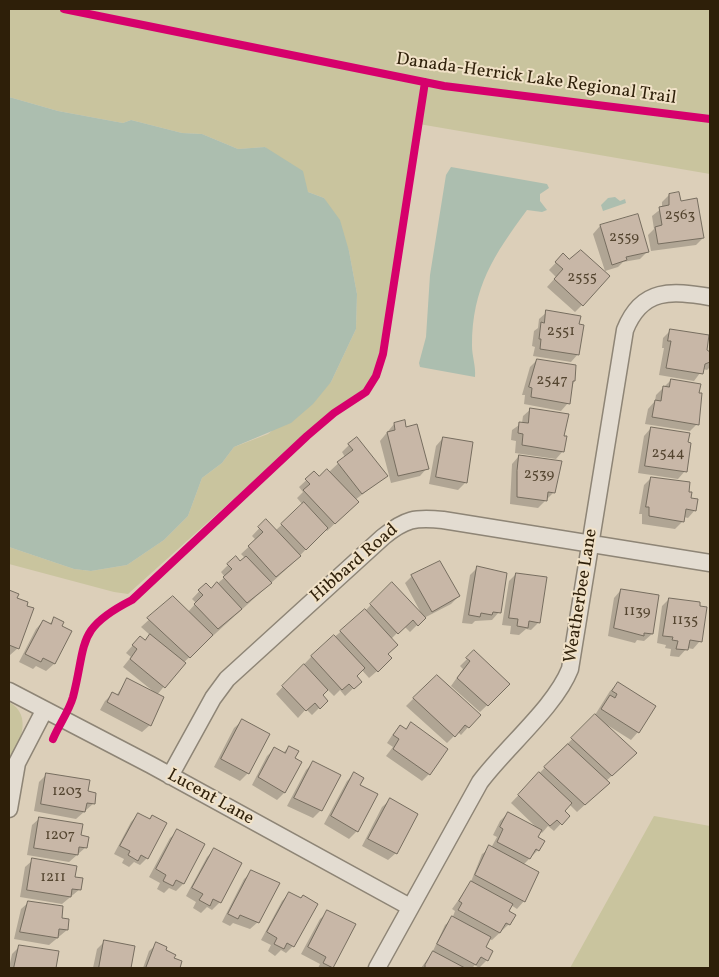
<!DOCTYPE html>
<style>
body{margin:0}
#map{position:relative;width:719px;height:977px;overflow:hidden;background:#dccfb9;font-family:Vollkorn,serif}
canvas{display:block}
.frame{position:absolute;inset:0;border:10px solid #2e1f09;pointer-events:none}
</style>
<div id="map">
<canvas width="719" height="977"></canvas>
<div class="frame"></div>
</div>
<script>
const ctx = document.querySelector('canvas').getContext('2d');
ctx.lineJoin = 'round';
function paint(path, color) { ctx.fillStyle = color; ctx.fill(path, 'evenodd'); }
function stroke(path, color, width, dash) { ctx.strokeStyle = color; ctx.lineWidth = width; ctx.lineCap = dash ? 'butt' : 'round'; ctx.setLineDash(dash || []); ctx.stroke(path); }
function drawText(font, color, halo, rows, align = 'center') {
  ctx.font = font + ' Vollkorn,serif'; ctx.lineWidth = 4; ctx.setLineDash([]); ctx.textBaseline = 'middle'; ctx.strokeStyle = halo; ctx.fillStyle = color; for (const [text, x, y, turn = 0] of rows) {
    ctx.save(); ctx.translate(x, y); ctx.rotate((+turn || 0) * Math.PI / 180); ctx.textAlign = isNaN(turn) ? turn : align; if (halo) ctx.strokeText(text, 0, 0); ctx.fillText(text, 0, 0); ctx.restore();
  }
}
paint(new Path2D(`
 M9,9H710V174L419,124L377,365L368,386L328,414L128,594L114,592L9,564V547L74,569L91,571L127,565L164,540L188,516L202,478L222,463L234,447L268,434L331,382L356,329L357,294L349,251L324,198L308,192L265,147L238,149L202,134L182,133L131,120L123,123L58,111L9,97Z
 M9,702C34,716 19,744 9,764Z
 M654,816L710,826V968H570Z`), '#c9c49e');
paint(new Path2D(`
 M9,97L58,111L123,123L131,120L182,133L202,134L238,149L265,147L303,171L308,192L324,198L340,220L349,251L357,294L356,329L331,382L313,404L291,423L234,447L222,463L202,478L188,516L164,540L127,565L91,571L74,569L9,547Z
 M451,167L547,184L549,188L540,194V201L547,210L542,212L527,210C494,255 472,287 472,346C472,356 476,366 475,377L420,367L419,363L426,337L430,275L446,175Z
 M615,197L620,201L625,199L626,203L603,211L601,205L608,198Z`), '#acbeaf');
paint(new Path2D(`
 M669,195L680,202L703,238L696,245L651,251L648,235L654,229L652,216L662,208V202Z
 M600,226L648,251L640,259L623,262L618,267L605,271L593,234Z
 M563,255L569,260L582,305L575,312L547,287L556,277L549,270Z
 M547,312L578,325V354L571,362L533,356L535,347L532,346L534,331L538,328L539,319Z
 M671,330L710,352V367L707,370L703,369L694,381L659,375L664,348H662L663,338Z
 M537,360L574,381L568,403L561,411L524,404L525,395H522L530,367Z
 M671,380L697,424L690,431L645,424L648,409L655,401L656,395Z
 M531,409L562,437L563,451L556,459L515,453L516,441L511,440L512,430L522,423L523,416Z
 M394,424L406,429L427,468L420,476L391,483L380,441Z
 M651,428L685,471L678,479L638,473L644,436Z
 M443,438L465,483L458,490L429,484L436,446Z
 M349,445L386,476L355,500L349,510L327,531L325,529L292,564L183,663L157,695L150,725L142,732L100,710L105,701L112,694L116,696L127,680L154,692L123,667L131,657L126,653L133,645L144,641L150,635L141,627L173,598L188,612L196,603L192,599L206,584L211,589L225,577L221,572L235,558L240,563L245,558L241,554L256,540L252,536L266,521L275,531L303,505L297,498L303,492L299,487L314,473L319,478L329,472L345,457L342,452Z
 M519,456L553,493L538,508L510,504L512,464Z
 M651,478L687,493L695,510L688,518L684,517L683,521L675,529L642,524V514H639L644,485Z
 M477,568L499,612L492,620L475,621L472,624L462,623L470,575Z
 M516,574L539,622L531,630L526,629L519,635L510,634L511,626L502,625L509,581Z
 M412,576L459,596L451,604L424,618L410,632L404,626L391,639L383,666L369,678L361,669L355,676L360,682L345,696L340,690L334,696L327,689L321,695L326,701L312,715L306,709L298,718L276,694L311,657L365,611L392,583L421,613L405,583Z
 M621,590L652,634L644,641L637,640L635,643L608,636L614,598Z
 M9,591L17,594L18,648L10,655Z
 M669,599L700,641L693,649L687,648L679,657L670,656L671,649L665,648L666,645L657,643L662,606Z
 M55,619L61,627L70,632L54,664L46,671L36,666L33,669L19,662L36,629L43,621L49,624Z
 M474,652L509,684L480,712L451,686L463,669L460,666Z
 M618,684L638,732L631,740L604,723L628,761L606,781L601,790L577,812L569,804L563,811L568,816L554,831L548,826L542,833L540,831L536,838L538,850L523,865L524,901L517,909L511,905L507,911L509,924L492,940L489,939L484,948L487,960L479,968L475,965L472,968H421L432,953L445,925L452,919L455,911L452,909L470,884L482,854L491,848L497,837L493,835L500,821L508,813L537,828L511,803L595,715L610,691Z
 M414,698L479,715L461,735L458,732L447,743L406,706Z
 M242,721L248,773L240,781L214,767L234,728Z
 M411,724L429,774L422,781L386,756L393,747L387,743L393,734L401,727L405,730Z
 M289,747L293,759L300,762L284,793L277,800L252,785L267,756L274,749L283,753Z
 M314,762L339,776L321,810L313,818L287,806L306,770Z
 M47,774L87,792L94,803L76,819L34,811L39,782Z
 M354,774L359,785L376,794L357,831L349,839L324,824L347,781Z
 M390,800L396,853L388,860L362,846L382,807Z
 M138,814L149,820L152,816L147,858L140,865L134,862L129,867L122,863L124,859L114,854L131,822Z
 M40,818L80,836L86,847L69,862L27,855L32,825Z
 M178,831L204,845L183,884L176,891L169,888L164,893L157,889L160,883L149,877L170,838Z
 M215,849L241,864L220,902L212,910L207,907L201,913L193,908L196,902L186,896L207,857Z
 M33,860L80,889L62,904L20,897L25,867Z
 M252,872L258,922L250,929L233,923L230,926L222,922L244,879Z
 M290,893L293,946L286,953L281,950L275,956L268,951L271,945L261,940L282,901Z
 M29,902L60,919L67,930L49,945L14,939L21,909Z
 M328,912L332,967L318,968L320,964L301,954L320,919Z
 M104,942L133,947L130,968H93L97,949Z
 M157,944L173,958L181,962L178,968H143L149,951Z
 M20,946L58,952L55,968H9L12,954Z`), '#0003');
const building = new Path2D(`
 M679,192L681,201L697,198L704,238L658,244L655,227L662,225L659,207L669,205V194Z
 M638,214L649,252L626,257L627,260L612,265L600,225Z
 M581,250L610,276L583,306L554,279L563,269L555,262L563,253L569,259Z
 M546,310L581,316L579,324L584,325L579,355L540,349L541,339H539L541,322L544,323Z
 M670,329L709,335L707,350L710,352V362L705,364L703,374L666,368L671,341H668Z
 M537,359L576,365L575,381H573L570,404L531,397L532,388L529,387Z
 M671,379L701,384L699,393H702L699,425L652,417L655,400L661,401L663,386L669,387Z
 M530,408L569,414L564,436H567L564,452L522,445L523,434L518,433L519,422L528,423Z
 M405,420L406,427L417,424L429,469L398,476L387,432L395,430L394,423Z
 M651,427L690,433L688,442L691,443L687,472L645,466Z
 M357,437L388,476L362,494L337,462L353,450L348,444Z
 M443,437L473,442L467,483L436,477Z
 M519,455L562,461L555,493L548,492L547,501L517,497V471Z
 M327,469L359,502L335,524L303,490L310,484L305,479L314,471L319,476Z
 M651,477L690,482L689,492H692L691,498L698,499L696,511L686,509L684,522L649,516V507H646Z
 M304,502L328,528L306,550L281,524Z
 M266,519L301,556L276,577L248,546L263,532L258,527Z
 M236,556L240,561L246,556L272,583L247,603L223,577L232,569L227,564Z
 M440,561L460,596L432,612L411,575Z
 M477,566L507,573L501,613L493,612L492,615L481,613L480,617L469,615Z
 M516,573L547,577L540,623L529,621L528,628L517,626L518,619L509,618Z
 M217,582L242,609L218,629L194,604L203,595L198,590L206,583L211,588Z
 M392,582L426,618L418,626L413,620L398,634L370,604Z
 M621,589L659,595L653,634L644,633V636L614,628Z
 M9,590L19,594L17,598L28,602L27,606L34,608L19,649L9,645Z
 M173,596L213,635L190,658L147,618Z
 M669,598L700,602V606L707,607L702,642L690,640L688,650L676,649L678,641L672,640L673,637L663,636Z
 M365,609L398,645L388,654L392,658L378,672L340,631Z
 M54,617L64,622L62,626L72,631L55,664L43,658L41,662L25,654L43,620L51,624Z
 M150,634L186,663L165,688L130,659L137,649L132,645L140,636L145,640Z
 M334,635L365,668L357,676L362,682L354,689L349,684L342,690L311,656Z
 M474,650L510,684L488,706L457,678L470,661L466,658Z
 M304,664L328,690L323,695L328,701L320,709L315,703L306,711L282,686Z
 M437,675L481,715L469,728L465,725L455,737L413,698Z
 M127,678L164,697L151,726L107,702L112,692L118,695Z
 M618,682L656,706L639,733L601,709L610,695L615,698L617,694L612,691Z
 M595,714L637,753L612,776L571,738Z
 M242,719L270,734L249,774L221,759Z
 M411,722L448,749L430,775L393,749L399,739L393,735L400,725L406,729Z
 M568,744L610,783L585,805L544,767Z
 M289,746L299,751L295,758L302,762L285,793L258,777L274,747L285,753Z
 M313,761L341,775L322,811L294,798Z
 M354,772L364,778L360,785L378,794L358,832L331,816Z
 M539,772L572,803L565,811L570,816L562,825L557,820L550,826L518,795Z
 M46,773L90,780L88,791L96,793L95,804L87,803L85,812L41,804Z
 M390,798L418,814L397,854L368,839Z
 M508,812L542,830L538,837L545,841L539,851L536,849L530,859L497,842L503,829L500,827Z
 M138,813L150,819L152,815L167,823L148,859L141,855L138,861L128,855L130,851L120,846Z
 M39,817L83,824L81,835L89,837L87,848L79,847L78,855L34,848Z
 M177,829L205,844L184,884L176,880L173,886L163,881L166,875L156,869Z
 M489,845L539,872L525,902L475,875Z
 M214,848L242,863L221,903L213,899L210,906L199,900L203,894L192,888Z
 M32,858L77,866L75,877L83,878L81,890L72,889L71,897L27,890Z
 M251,870L280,883L259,923L240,915L238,919L228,914Z
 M471,881L513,904L509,911L516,915L510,925L506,923L500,933L458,910L462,903L459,901Z
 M289,892L301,898L303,895L318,904L294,947L287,943L284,949L274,944L277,938L267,932Z
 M28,901L63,906L62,918L69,919L68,930L59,929L58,938L20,932Z
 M327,910L356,924L333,968L323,963L326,957L308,947Z
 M452,916L491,937L486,947L493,951L488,961L481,957L476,965L437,944Z
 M104,940L135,946L131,968H99Z
 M156,942L167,947L166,950L176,955L174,958L182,961L180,968H146Z
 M19,945L59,951L56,968H14Z
 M433,951L465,968H425V965Z`);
paint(building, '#c8b7a7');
stroke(building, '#766d5f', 1);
const minor = new Path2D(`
 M9,691L151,765L410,907
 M170,776L213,698L227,679L383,537C405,519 415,517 443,520L710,563
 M9,809L17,763L44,711
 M377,968L480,782C506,747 555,707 570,669L625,330C642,287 672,291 710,297`);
stroke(minor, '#8e8576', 19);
stroke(minor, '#e3dcd1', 16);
stroke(new Path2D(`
 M64,9L444,86L710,119
 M53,739C59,725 69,711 73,697C87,643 75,629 132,600L307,436L334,413L366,392L376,376L383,354L425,82`), '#d6006c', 8);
drawText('15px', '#544530', null, [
 ["2563",680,216],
 ["2559",624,238],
 ["2555",582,278],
 ["2551",561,332],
 ["2547",552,381],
 ["2544",668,454],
 ["2539",539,475],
 ["1139",637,612],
 ["1135",685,621],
 ["1203",67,792],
 ["1207",60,836],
 ["1211",53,878]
]);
drawText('18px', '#2e1f09', '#f1e2c8', [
 ["Danada-Herrick Lake Regional Trail",536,80,8],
 ["Hibbard Road",355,564,-41],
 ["Weatherbee Lane",582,596,-81],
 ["Lucent Lane",210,798,29]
]);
</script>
